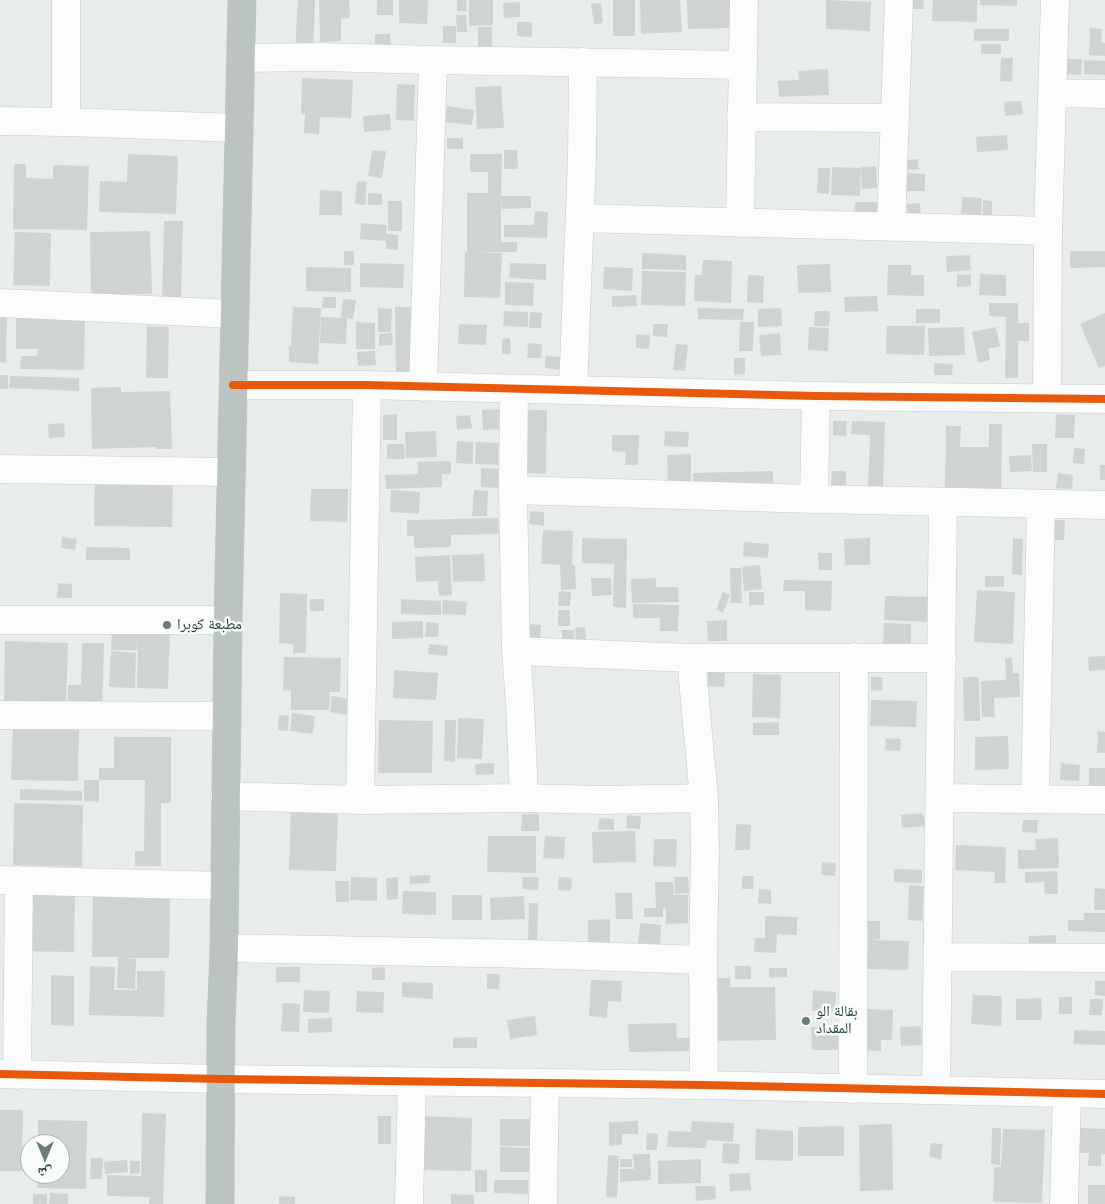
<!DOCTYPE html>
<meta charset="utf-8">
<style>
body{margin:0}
#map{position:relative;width:1105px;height:1204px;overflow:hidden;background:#e8edeb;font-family:Helvetica,"Noto Naskh Arabic",sans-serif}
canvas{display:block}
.north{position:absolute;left:20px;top:1134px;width:50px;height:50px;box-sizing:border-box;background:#f7fbf9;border:1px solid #a3b1ad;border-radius:50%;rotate:180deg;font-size:14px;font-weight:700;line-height:20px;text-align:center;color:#24423a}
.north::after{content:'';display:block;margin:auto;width:18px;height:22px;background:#697e78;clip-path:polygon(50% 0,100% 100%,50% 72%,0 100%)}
</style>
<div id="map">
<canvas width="1105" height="1204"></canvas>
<div class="north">ش</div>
</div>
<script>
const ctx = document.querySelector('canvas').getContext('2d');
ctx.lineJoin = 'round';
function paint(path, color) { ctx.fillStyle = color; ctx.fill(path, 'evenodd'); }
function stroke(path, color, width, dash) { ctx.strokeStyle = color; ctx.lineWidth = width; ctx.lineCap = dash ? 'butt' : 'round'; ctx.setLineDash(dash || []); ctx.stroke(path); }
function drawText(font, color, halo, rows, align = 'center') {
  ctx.font = font + ' Helvetica,"Noto Naskh Arabic",sans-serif'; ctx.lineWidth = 5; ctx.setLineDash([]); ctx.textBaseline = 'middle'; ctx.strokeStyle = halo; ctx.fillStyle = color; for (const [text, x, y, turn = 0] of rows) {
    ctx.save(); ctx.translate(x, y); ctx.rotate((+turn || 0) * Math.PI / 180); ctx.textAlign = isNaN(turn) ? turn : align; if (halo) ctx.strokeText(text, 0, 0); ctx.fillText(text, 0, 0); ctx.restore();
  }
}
paint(new Path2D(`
 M298,0H315L313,51L295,50Z
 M319,0H349L350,18L341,19V41L320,42Z
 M377,0H393V15H377Z
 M399,0H428L427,24L399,23Z
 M457,0H466L467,11H457Z
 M469,0H493V25L469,26Z
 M613,0H635V36H613Z
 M640,0H680L682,32L641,34Z
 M687,0H732L733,28L688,29Z
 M826,0L871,2L870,31L826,29Z
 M911,0H923L924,9H911Z
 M933,0H977V22L932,21Z
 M980,0H1017V6L980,5Z
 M520,2V17L504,18L503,3Z
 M601,3L603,23L594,24L591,4Z
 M456,15H466L467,32H457Z
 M517,22H532V37L517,36Z
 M443,26H456V43H443Z
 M478,27H492V49H478Z
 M1090,28L1102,29L1101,43H1105V56L1089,55Z
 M974,29H1009V41H974Z
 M375,34H390L391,49L375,50Z
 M981,44H1001V54H981Z
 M1001,58H1013L1012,82L1000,81Z
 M1058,59H1082L1081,75L1058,74Z
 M1084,60L1105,61V75L1084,74Z
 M828,69L829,95L779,97L778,81L799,80L798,71Z
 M302,78L353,80L351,118L320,117L319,134L304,133L305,114H301Z
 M397,84L415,85L414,121L396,120Z
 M501,86L504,128L477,129L475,87Z
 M1021,101L1023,114L1005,116L1004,102Z
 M447,106L474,110L472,125L445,122Z
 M390,114L391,130L364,132L363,116Z
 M1007,135L1008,150L977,152L976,137Z
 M447,138H463V149H447Z
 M372,150L386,151L382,178L368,176Z
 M504,150H517L518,169H504Z
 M128,154L178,156L176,214L99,212L100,181L127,182Z
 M470,154H502L501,196H531V208L502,209L501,201V242H517V252H472L502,253L500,298L464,297L465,252H467V193H488V172H470Z
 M918,159L919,169L905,170V160Z
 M14,164H26V178L53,179V165L89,166L87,230L13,229Z
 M876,166L877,188L862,189L861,167Z
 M832,167L861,168L860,196L831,195Z
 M818,168H830L829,194L817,193Z
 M905,173L925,174V191H905Z
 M357,181L367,182L365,205L355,204Z
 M320,190L342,191V215H319Z
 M368,193L382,194V205H368Z
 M962,197L982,198L981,216L961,215Z
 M983,200L992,201V217L983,216Z
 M388,201H402V231H388Z
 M855,202H878L877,216L854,215Z
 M920,203L921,216H907V204Z
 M535,211L548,212L547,238L504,237V225H534Z
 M164,221H183L181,300H162Z
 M361,223L387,225L386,234L398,235V250L386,249V241L360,239Z
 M150,231L152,294L91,295L90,232Z
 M15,232L51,233L50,286L13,285Z
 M344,251H354V265H344Z
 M1070,251H1105V267L1070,268Z
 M642,253L686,255V270L642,269Z
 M970,255L971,270L947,272L946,256Z
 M703,260L732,261L731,303L694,301L695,275H702Z
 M360,263L404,264L403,288L360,287Z
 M510,263L546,264V280L509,278Z
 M830,264L831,292L798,293L797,265Z
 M888,265H911V275H924V296L887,295Z
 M306,267L351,268V292L306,291Z
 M604,267L633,268L632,291L603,289Z
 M642,271L686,272L685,306L641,305Z
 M971,274V286L957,287V275Z
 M980,274L1006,275V296L979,295Z
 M748,275L764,276L763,303L747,302Z
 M505,282L534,283L533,306L505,305Z
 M636,295L637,306L612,307V296Z
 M877,296L878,311L845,312L844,297Z
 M323,297H336V308H322Z
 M343,299L356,300L353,319L341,317Z
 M989,303H1018V323H1029V341H1018V378H1005L1006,317L989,316Z
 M293,307L321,308L318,364L289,362V346H291Z
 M395,307H414L416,376H396Z
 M378,308L392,309L391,332H378Z
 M698,308L744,309L743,320L698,319Z
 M781,308L782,326L758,327V309Z
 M916,309H940V323H916Z
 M504,311L528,312V327L503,326Z
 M815,311H830L829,326H814Z
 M530,312L542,313L541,328H529Z
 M1105,313V366L1099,368L1080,324Z
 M16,314L85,315L84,370L20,369L21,356H37L38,349H16Z
 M0,316H7L6,363L0,362Z
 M321,317L347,318L346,344L320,343Z
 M356,322L375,323V349H356Z
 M740,322H754L753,351H739Z
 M459,324L487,325L486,345L458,344Z
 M653,324H668L667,337L653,336Z
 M147,326L169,327L168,378H146Z
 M887,326H925L924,355L886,354Z
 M809,327L829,328L828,351L808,350Z
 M964,327L965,355L929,356L928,328Z
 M996,327L1000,346L988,349L990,360L978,363L972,332Z
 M392,333L393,345L379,346V334Z
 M780,333L781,355L761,356L759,335Z
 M636,334L650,335L649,349L636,348Z
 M510,338L511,354H502V339Z
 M528,343L542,344L541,358H527Z
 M676,344L688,345L685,371L673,370Z
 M375,351L376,365L358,366L357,352Z
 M546,356L560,357L559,370L545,368Z
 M734,358H745V374L734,375Z
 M934,363L953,364L952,375H934Z
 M0,375H8V389H0Z
 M10,376L79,378V391L9,388Z
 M121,387V392L170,391L172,449H156V447L92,449L91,388Z
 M506,409V429L483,430L482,410Z
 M526,410H547L546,474L526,473Z
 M397,414V440H383V415Z
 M1056,414L1075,415L1074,438H1055Z
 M470,415L472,428L457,430L456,416Z
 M833,421H847L846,436L833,435Z
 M852,421L885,422L883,488H868L870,435L851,434Z
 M64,423L65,437L49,438L48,424Z
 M989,424H1002L1001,489L945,488L946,426H961L960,447H989Z
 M436,431L437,457L406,458L405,432Z
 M665,431L689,432L688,447L664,446Z
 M612,435H639L638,465H625L626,452L612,451Z
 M457,441L473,442V464L456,463Z
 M476,442L499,443L498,465L475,464Z
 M387,444H404L405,459H387Z
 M1032,444H1047V472H1033Z
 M1074,448L1085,449L1084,464L1073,463Z
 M691,454V483L668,484L667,455Z
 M1031,455L1032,471L1010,472L1009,456Z
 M451,461V474H442V487L386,489L385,475L418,474L417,462Z
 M1100,465H1105V480H1100Z
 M481,468L499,469L498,488L481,487Z
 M773,471V484L694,487L693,473Z
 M832,471H846V486L831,485Z
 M95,473L173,475L172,527L94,526Z
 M1058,473L1073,475L1072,489L1056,488Z
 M311,489H348L347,522L310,521Z
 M391,490L420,492L419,514L390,512Z
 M474,490L488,491L487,516H472Z
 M530,511L544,512V526L529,524Z
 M498,518L499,534L451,535V547L414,548V536H407V520Z
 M1054,520H1065L1064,540H1053Z
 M543,530L573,531L572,565H575L576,589L561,590L560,565H569L541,564Z
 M62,537L77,539L75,550L61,548Z
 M582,538L627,539L626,608L613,607L614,564L582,563Z
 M870,538V565H845L844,539Z
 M1013,538L1023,539L1022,575L1012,574Z
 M744,542L769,544L768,558L743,556Z
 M86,547L130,548V560H86Z
 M818,553H832V570H819Z
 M484,554L485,581L453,582L452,555Z
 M450,555L452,595L439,596L438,581L416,582L415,557Z
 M760,565L762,589L744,591L742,567Z
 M730,568H741L742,603H731Z
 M985,576H1004V587H985Z
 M591,578H611L612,595L592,596Z
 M656,578V587H678L679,602L632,603L631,579Z
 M784,580L832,581L831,611L805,610V591H783Z
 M58,583L72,584V598H57Z
 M977,590L1015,592L1013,644L974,642Z
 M559,591L571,592L570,606H558Z
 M723,592L730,595L723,613L716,610Z
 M749,592H764V605H749Z
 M280,593L307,594L306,653H293V644L279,643Z
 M885,596L928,597L927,622L884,620Z
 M310,599H324V611H310Z
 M401,599L441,601V615L401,614Z
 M443,600L467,602L466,615L442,614Z
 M633,604L679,605L678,631H660V618H633Z
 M558,610H570V626H558Z
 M727,620V641H708L707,621Z
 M423,621V638L392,639V622Z
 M426,622L439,623L438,637H425Z
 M884,623L911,624V646H883Z
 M528,624L541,625L540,642H527Z
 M112,627L138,628L137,650H111Z
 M585,627L586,642L576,643L575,628Z
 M138,630L170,631L168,689L137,688Z
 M562,630H574V643H562Z
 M5,641L68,643L66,706L4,705Z
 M82,643H104L102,709L68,708V685H81Z
 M429,644L448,646L447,656L428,654Z
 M111,651L136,653L135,688L109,687Z
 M1105,656V670L1089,671L1088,657Z
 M284,657L341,658L340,692H330L329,710H291V691L283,690Z
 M1005,658H1012L1013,673H1019L1020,697L994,698L995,717H982L981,681L1006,680Z
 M394,670L438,673L436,700L393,698Z
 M708,672L725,673L724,687L708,686Z
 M753,674L781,675L780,718L752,717Z
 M871,677H883L882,691L871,690Z
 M963,677H979L980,721H964Z
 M332,696L350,699L348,715L330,712Z
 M871,700L917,701L916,727L870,726Z
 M292,713L315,716L313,734L290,731Z
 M279,715L289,716L288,731L278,730Z
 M458,718L484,719L482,759L457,758Z
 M379,720L433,721L432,773H378Z
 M445,720H456L455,762L444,761Z
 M779,722V735H753V723Z
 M13,726L79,727L78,781L11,780Z
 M1098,731L1105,732V753H1097Z
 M1008,736L1009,769L975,770V737Z
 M114,737H171V803H161V866H135V851H144L145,780H99V768H114Z
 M886,738L901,739L900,751L885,750Z
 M494,763V774L476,775L475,764Z
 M1061,763L1080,765L1079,781L1060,780Z
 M1089,768H1105V787H1089Z
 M84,780H99V802L84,801Z
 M20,789L82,791V801L20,800Z
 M14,803L83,805L82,867L13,865Z
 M291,805L338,806L336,871L289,870Z
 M923,813L925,826L902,828L901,815Z
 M522,814H539V831H521Z
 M627,815L641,816L640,829L626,828Z
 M599,818L614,819V830L598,829Z
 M1023,820H1038L1037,833L1022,832Z
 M736,824L751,825L750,850H735Z
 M635,831L636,862L593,863L592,832Z
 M488,836H536V873L487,872Z
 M545,836L565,837L564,859L543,858Z
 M1058,838L1059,868L1018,869V850H1036L1035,839Z
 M654,839H677L676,867L653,866Z
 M956,845L1006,847L1005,883H994L995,872L955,870Z
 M822,862L836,863L835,876L821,875Z
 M894,869L922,870V883L894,882Z
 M1057,871L1058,894H1045L1044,882L1025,883V872Z
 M430,875V883L410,884V876Z
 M742,876H754L753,889H742Z
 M351,877L377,878V901L350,900Z
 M398,877V899L387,900L386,878Z
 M523,877H539L538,890L522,889Z
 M559,877L572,878L571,891L558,890Z
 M674,877H688L689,893L675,894Z
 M335,881H349V902H336Z
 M655,882H673L674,895H688V923L666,924V908H663V917H644V908H656Z
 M909,885L924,886L922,921L908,920Z
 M1095,888L1105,889V910H1094Z
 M759,889L771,890V904L758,903Z
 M403,891L436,892V915L402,914Z
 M8,893L75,894L74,952L7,951Z
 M93,893L170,895L169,958H121L136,959L135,989L117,988L118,957H92Z
 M615,893H632L633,919H616Z
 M452,895H482V920H452Z
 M524,896L525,919L491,920L490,898Z
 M529,903H538L537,943H528Z
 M1084,913H1105V932L1068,931V920H1084Z
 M765,916L797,917V935L777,934L776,953L754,952L755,938H765Z
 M610,919V943H588V920Z
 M866,921H880V939L869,940L909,941L908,970L865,969Z
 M640,923L661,925L660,944L638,943Z
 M1056,935V948L1029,949V936Z
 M90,966L115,967L114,990H137V971H165L164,1017L89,1015Z
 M735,966H751V979H735Z
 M276,967H300V982H276Z
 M385,967V980H372V968Z
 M769,968H787V977L769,978Z
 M487,974H500L499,989H487Z
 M51,975L74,976V1026L51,1025Z
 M717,978H730V987H775L776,1040L718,1041Z
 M591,980L622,981L621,1002L608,1001L607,1018L589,1016Z
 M1095,981H1105V996L1095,995Z
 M402,982L433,983V999L402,997Z
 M304,990L330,991L329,1013L303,1012Z
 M813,990L836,992L835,1012L812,1011Z
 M357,991L384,992L383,1013L356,1012Z
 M973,995L1002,996L1001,1026L971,1024Z
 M1059,997H1072V1014H1059Z
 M1041,998L1042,1020H1016V999Z
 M1090,999H1103L1102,1015H1089Z
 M283,1003L300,1004L299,1032L281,1031Z
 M866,1009L893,1010L892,1040H881V1051L865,1050Z
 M535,1016L537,1035L510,1039L507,1020Z
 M332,1018V1032L308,1033V1019Z
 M676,1023L677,1038H693L694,1051L629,1052L628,1024Z
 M838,1026V1050H812L811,1027Z
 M921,1026L922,1045L901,1046L900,1027Z
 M1074,1030L1105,1031V1045L1074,1044Z
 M477,1037V1048H453V1038Z
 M0,1110H23L22,1171H0Z
 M142,1113L166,1114L163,1204H149V1197L107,1196V1175L140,1176L141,1178Z
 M378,1116H391V1144H378Z
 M418,1116L472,1118L471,1171L417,1170Z
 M500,1119H538V1146H500Z
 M38,1120L87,1121L86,1189L37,1188V1174H60V1144H38Z
 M638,1121V1134H622V1145L609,1146V1122Z
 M692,1121L734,1123L733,1142L707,1140L706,1148L667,1147L668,1131L691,1132Z
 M892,1124L893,1190L860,1191L859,1125Z
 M844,1126V1156H798V1127Z
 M992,1128H1001L1000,1165L991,1164Z
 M1078,1128L1105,1129V1154H1101V1166H1088L1089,1153H1078Z
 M756,1129L793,1131V1161L755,1160Z
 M1003,1129L1045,1130L1042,1203L993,1202L994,1167H1001Z
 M647,1133L658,1134L657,1150H646Z
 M723,1143L740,1144L739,1164L722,1163Z
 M931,1143L943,1144L941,1159L929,1157Z
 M500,1147L530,1148L529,1172H500Z
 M633,1154H650L651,1180L620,1182V1169H634Z
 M608,1155L619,1156L617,1198L606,1197Z
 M91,1158H103L102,1179H90Z
 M620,1159H632V1167H620Z
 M701,1159V1183L658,1184V1161Z
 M127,1160L128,1172L105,1174L104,1162Z
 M130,1161H140V1173L130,1174Z
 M475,1170H487V1192H475Z
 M750,1173L751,1190L730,1191L729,1174Z
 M494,1180H528V1194L494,1193Z
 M1088,1185H1105V1204H1088Z
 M695,1186H715L716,1199L696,1201Z
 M50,1193L68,1194V1204H49Z
 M33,1194H47V1204H33Z
 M451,1194L474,1195V1204H451Z
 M279,1196L295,1197V1204H279Z`), '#cfd4d2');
const minor = new Path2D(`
 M241,58L320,57L433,60L742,65
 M1053,93L1105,94
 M741,117L895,118
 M0,121L66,122L238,128
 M66,122V0
 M580,218L1048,231
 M740,223L744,0
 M891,227L899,0
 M0,303L234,314
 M233,385H367L816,396L1105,399
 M423,387L433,60
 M514,389L513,490L516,651L520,703L524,798
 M573,390L582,158L583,62
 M1047,398L1048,231L1055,0
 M0,469L230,472
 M513,490L814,499L1105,505
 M814,499L816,396
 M0,620H228
 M516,651L691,658H942
 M691,658L704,798L705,851L703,960L704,1085
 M0,715L226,716
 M225,796L360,800L524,798L602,800L704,798
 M941,798L1105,800
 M1035,799L1041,504
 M360,800L367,385
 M0,880L224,886
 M224,948L529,954L703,960
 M939,957L1105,958
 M0,1074L221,1079L704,1085L1105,1094
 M17,1075L19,880
 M853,1089L854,657
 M936,1090C940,894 942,698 943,502
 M409,1204L412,1082
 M543,1204L545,1084
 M1064,1204L1067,1093`);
const highway = new Path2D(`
 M220,1204L221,1024L224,948L228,620L242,0`);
stroke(minor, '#c5cac8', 29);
stroke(highway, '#c3ccc9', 29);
stroke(minor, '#fcfcfc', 28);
stroke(highway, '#bcc4c2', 28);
stroke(new Path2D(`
 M233,385H367L816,396L1105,399
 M0,1074L221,1079L704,1085L1105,1094`), '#e8590c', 8);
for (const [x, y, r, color] of [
 [167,625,5,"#697e78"],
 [806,1021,5,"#697e78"]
]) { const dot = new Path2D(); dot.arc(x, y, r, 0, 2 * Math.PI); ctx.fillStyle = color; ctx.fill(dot); stroke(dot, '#f7fbf9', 2); }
drawText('15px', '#24423a', '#f7fbf9', [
 ["مطبعة كوبرا",177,625],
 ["بقالة الو",816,1012],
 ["المقداد",816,1029]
], 'left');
</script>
